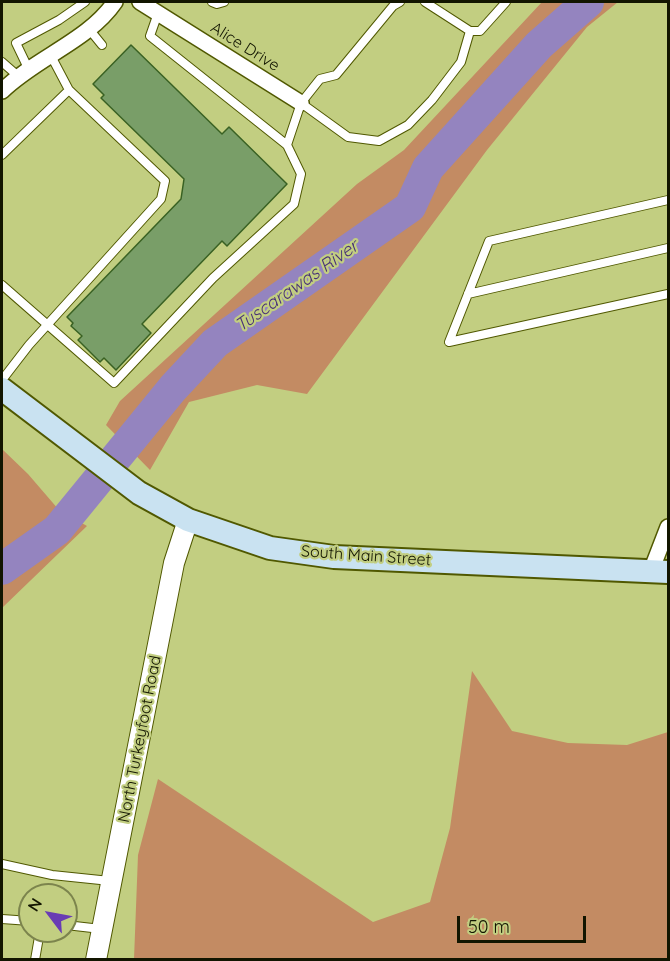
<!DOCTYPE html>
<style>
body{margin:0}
#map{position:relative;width:670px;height:961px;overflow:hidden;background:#c2ce81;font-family:Quicksand,sans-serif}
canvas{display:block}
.frame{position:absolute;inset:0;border:3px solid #121500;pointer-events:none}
.north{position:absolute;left:18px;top:883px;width:60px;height:60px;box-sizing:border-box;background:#c2ce81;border:2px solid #7c844d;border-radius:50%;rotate:302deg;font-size:16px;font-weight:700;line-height:24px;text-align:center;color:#121500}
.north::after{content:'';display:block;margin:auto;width:21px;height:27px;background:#693cb4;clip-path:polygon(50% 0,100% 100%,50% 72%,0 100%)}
.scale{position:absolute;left:457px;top:916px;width:129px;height:27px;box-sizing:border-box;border:3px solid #121500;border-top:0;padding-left:8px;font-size:18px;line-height:21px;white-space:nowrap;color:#121500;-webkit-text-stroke:4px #c2ce81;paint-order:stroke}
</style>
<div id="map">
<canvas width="670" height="961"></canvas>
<div class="frame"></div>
<div class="north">N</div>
<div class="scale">50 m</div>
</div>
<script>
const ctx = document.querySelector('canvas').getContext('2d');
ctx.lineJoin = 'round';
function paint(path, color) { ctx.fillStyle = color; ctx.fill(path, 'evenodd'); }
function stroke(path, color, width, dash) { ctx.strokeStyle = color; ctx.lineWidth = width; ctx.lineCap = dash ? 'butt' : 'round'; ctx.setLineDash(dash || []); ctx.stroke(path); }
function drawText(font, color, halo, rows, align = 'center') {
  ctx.font = font + ' Quicksand,sans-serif'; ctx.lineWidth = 4.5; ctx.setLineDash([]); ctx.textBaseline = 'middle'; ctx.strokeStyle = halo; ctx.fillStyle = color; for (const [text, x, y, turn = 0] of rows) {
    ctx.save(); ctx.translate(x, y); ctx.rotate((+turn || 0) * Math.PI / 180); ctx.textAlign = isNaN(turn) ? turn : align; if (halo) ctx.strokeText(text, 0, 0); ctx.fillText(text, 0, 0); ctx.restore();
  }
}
paint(new Path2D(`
 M542,2H618L587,27L487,150L307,394L257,385L189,402L150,470L106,425L120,401L357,184L404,150Z
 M2,449L28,474L59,510L87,526L2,608Z
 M472,671L512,731L568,743L627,745L668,732V959H134L138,855L158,779L373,922L430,902L450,828Z`), '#c38b63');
stroke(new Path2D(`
 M2,569L57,530L173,388L215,343L410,207L428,168L539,45L588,2`), '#9484bf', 32);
const building = new Path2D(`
 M131,45L222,134L229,127L287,184L227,246L222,241L142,324L151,333L116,370L104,358L100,362L78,340L82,336L71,326L73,323L67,317L181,199L184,179L101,98L104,95L93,84Z`);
paint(building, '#799e68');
stroke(building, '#396123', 1.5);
const service = new Path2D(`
 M212,2L217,4L224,2
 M425,2L470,31H480L506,2
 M89,29L102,45
 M2,62L18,76
 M28,68L16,43L59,20L85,2
 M301,103L348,137L379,141L408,125L432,100L461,62L470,31
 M287,145L301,103L320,79L336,75L393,6L400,2
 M2,155L69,90
 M668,200L489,241L449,342L668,294
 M2,285L114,383L213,278L294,204L301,174L287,145L150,36L158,13
 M468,294L668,248
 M2,380L29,345L161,199L165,181L69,90L50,54
 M2,864L52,875L110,881
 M2,919L30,921
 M66,925L101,929
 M35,960L40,931`);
const minor = new Path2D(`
 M140,2L301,103
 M2,91C37,57 88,41 115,2
 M651,571L668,527`);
const tertiary = new Path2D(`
 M96,960L174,563L188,520`);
const secondary = new Path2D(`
 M2,389L139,493L188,520L270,548L334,557L668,572`);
stroke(service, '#505800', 10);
stroke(minor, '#505800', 18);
stroke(tertiary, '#505800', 22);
stroke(secondary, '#505800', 26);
stroke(service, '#fff', 8);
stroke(minor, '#fff', 15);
stroke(tertiary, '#fff', 20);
stroke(secondary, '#c9e2f1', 22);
drawText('16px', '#121500', '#c2ce81', [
 ["Alice Drive",245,47,32],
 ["South Main Street",366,556,4],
 ["North Turkeyfoot Road",140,739,-79]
]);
drawText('italic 18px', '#483077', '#c2ce81', [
 ["Tuscarawas River",297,286,-35]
]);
</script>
